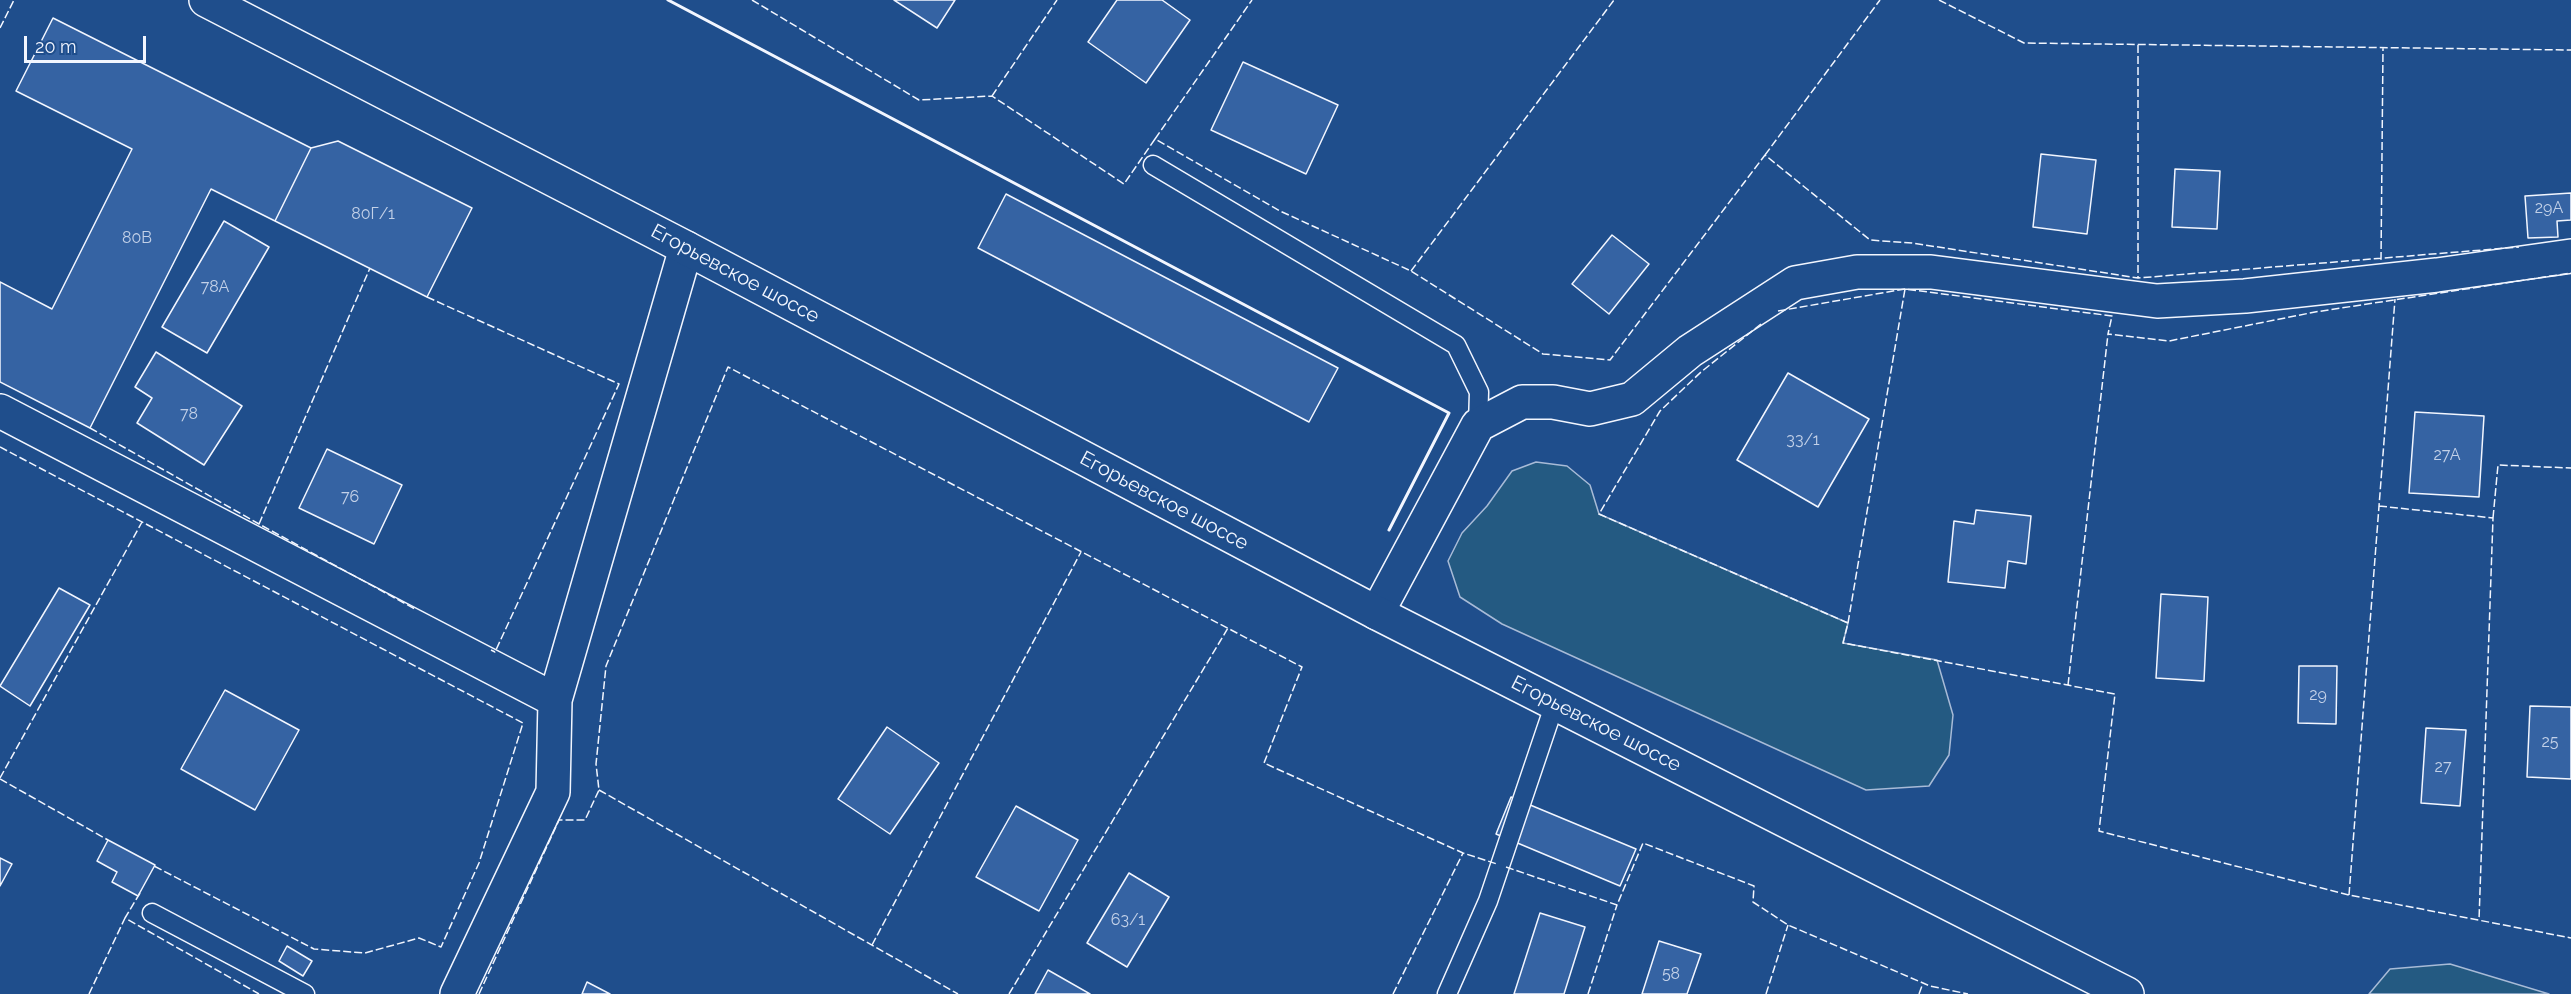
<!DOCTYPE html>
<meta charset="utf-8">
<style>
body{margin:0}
#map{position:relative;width:2571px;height:994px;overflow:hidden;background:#1f4e8c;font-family:Raleway,sans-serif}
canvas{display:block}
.scale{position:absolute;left:24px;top:36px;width:122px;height:27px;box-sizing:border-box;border:3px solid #f2f6ff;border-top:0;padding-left:8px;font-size:18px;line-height:21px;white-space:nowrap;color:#f2f6ff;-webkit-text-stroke:4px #1f4e8c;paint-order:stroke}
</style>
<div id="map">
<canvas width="2571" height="994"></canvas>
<div class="scale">20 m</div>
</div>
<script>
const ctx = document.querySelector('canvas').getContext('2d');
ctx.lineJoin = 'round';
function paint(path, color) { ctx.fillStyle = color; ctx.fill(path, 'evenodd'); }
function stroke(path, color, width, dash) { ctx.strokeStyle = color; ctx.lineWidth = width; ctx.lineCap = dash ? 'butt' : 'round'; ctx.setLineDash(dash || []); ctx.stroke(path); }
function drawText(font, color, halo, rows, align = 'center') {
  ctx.font = font + ' Raleway,sans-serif'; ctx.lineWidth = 4.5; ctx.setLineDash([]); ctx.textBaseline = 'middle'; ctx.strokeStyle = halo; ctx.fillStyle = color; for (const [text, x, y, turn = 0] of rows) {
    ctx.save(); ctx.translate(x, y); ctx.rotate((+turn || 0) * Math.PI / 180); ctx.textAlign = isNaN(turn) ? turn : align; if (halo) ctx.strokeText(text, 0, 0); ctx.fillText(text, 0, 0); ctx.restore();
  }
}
const green = new Path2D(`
 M1536,462L1567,466L1590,485L1599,514L1848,623L1843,643L1937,660L1953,715L1949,755L1929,786L1866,790L1502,624L1460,597L1448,561L1462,533L1487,506L1512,471Z
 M2450,964L2549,994H2369L2390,969Z`);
paint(green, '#245a82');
stroke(green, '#a8bbd7', 1.5);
const building = new Path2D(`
 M894,0H955L937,28Z
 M1117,0H1162L1190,20L1146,83L1088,42Z
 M53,18L311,148L275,221L211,189L90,428L0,382V282L52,309L132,149L16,91Z
 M1243,62L1338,105L1306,174L1211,130Z
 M338,141L472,208L427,297L275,221L311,148Z
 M2041,154L2096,160L2087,234L2033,227Z
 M2175,169L2220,171L2217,229L2172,227Z
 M2571,193V220L2557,221L2558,237L2528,238L2525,196Z
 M1006,194L1338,368L1309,422L978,248Z
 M224,221L269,247L207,353L162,327Z
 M1612,235L1649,264L1609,314L1572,284Z
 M156,352L242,406L204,465L137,423L152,398L135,387Z
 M1788,373L1869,419L1818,507L1737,460Z
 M2415,412L2484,416L2479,497L2409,493Z
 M327,449L402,485L374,544L299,508Z
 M1976,510L2031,516L2026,564L2008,561L2005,588L1948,582L1954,521L1974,524Z
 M59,588L90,605L30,706L0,686Z
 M2161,594L2208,597L2204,681L2156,678Z
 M2299,666H2337L2336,724L2298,723Z
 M225,690L299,730L255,810L181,769Z
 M2530,706L2571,707V779L2527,777Z
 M887,727L939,763L890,834L838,799Z
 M2426,728L2466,730L2460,806L2421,803Z
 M1511,797L1636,849L1620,886L1496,834Z
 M1016,806L1078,840L1039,911L976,877Z
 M108,840L155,865L138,896L112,882L117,872L97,861Z
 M0,858L12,864L0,886Z
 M1129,873L1169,897L1127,967L1087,943Z
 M1540,913L1585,927L1564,994H1514Z
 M1659,941L1701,954L1687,994H1642Z
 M287,946L312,961L303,976L279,961Z
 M1048,970L1090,994H1035Z
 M587,982L610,994H582Z`);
paint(building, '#3563a3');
stroke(building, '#f2f6ff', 1.5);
const lane = new Path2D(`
 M1153,165L1456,345L1479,392L1478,425
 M152,913L305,994
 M1447,994L1488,901L1555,703`);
const street = new Path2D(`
 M0,411L555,700
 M1377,613L1478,425L1522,402H1553L1590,409L1632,399L1690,351L1795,283L1857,272H1931L2157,301L2245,296L2437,275L2571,256
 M457,994L553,792L555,700L686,248`);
const primary = new Path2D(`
 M206,0L686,248L1377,613L2127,994`);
stroke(lane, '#f2f6ff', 21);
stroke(street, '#f2f6ff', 36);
stroke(primary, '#f2f6ff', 36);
stroke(lane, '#1f4e8c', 18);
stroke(street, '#1f4e8c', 33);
stroke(primary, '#1f4e8c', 33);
stroke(new Path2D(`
 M752,0L919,100L992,96L1124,184L1155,139L1280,211L1411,271L1543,354L1610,360L1765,155L1870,240L1912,243L2138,278L2519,247
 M1939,0L2024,43L2571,50
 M0,28L14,0
 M2138,45V278
 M992,96L1057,0
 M1155,139L1252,0
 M1765,155L1880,0
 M2381,260L2383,48
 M1411,271L1614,0
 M427,297L619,384L495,652L491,650
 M1778,311L1905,289L2112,316L2108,334L2169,341L2315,312L2571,273
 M1761,324L1701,372L1660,411L1599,514L1848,623L1843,643L2115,694L2099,831L2349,895L2571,938
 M90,428L259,524L415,609
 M0,447L523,723L479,863L441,947L419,938L365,953L314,949L154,866
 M2379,506L2493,518L2479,920
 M2493,518L2498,465L2571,468
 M259,524L370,268
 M1848,623L1905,289
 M2068,685L2108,334
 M0,778L142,522
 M0,779L108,840
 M599,790L958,994
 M1506,867L1617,905L1643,843L1754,886L1753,902L1788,925L1930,986L1968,994
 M140,893L125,918L259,994
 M2349,895L2395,299
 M872,945L1081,552
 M89,994L125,918
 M479,994L559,820H585L599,790L596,764L606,666L728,367L1302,667L1264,763L1463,853L1497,864
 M1009,994L1228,628
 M1393,994L1463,853
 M1588,994L1617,905
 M1766,994L1788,925
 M1919,994L1923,983`), '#f2f6ff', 1.5, [8, 3]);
stroke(new Path2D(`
 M668,0L1449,413L1389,530`), '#f2f6ff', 3);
drawText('16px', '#c3d1e8', null, [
 ["29А",2549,208],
 ["80Г/1",373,214],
 ["80В",137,238],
 ["78А",215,287],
 ["78",189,414],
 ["33/1",1803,440],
 ["27А",2447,455],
 ["76",350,497],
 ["29",2318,695],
 ["25",2550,742],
 ["27",2443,767],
 ["63/1",1128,920],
 ["58",1671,974]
]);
drawText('20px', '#f2f6ff', '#1f4e8c', [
 ["Егорьевское шоссе",735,274,28],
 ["Егорьевское шоссе",1164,501,28],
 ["Егорьевское шоссе",1596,724,27]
]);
</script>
